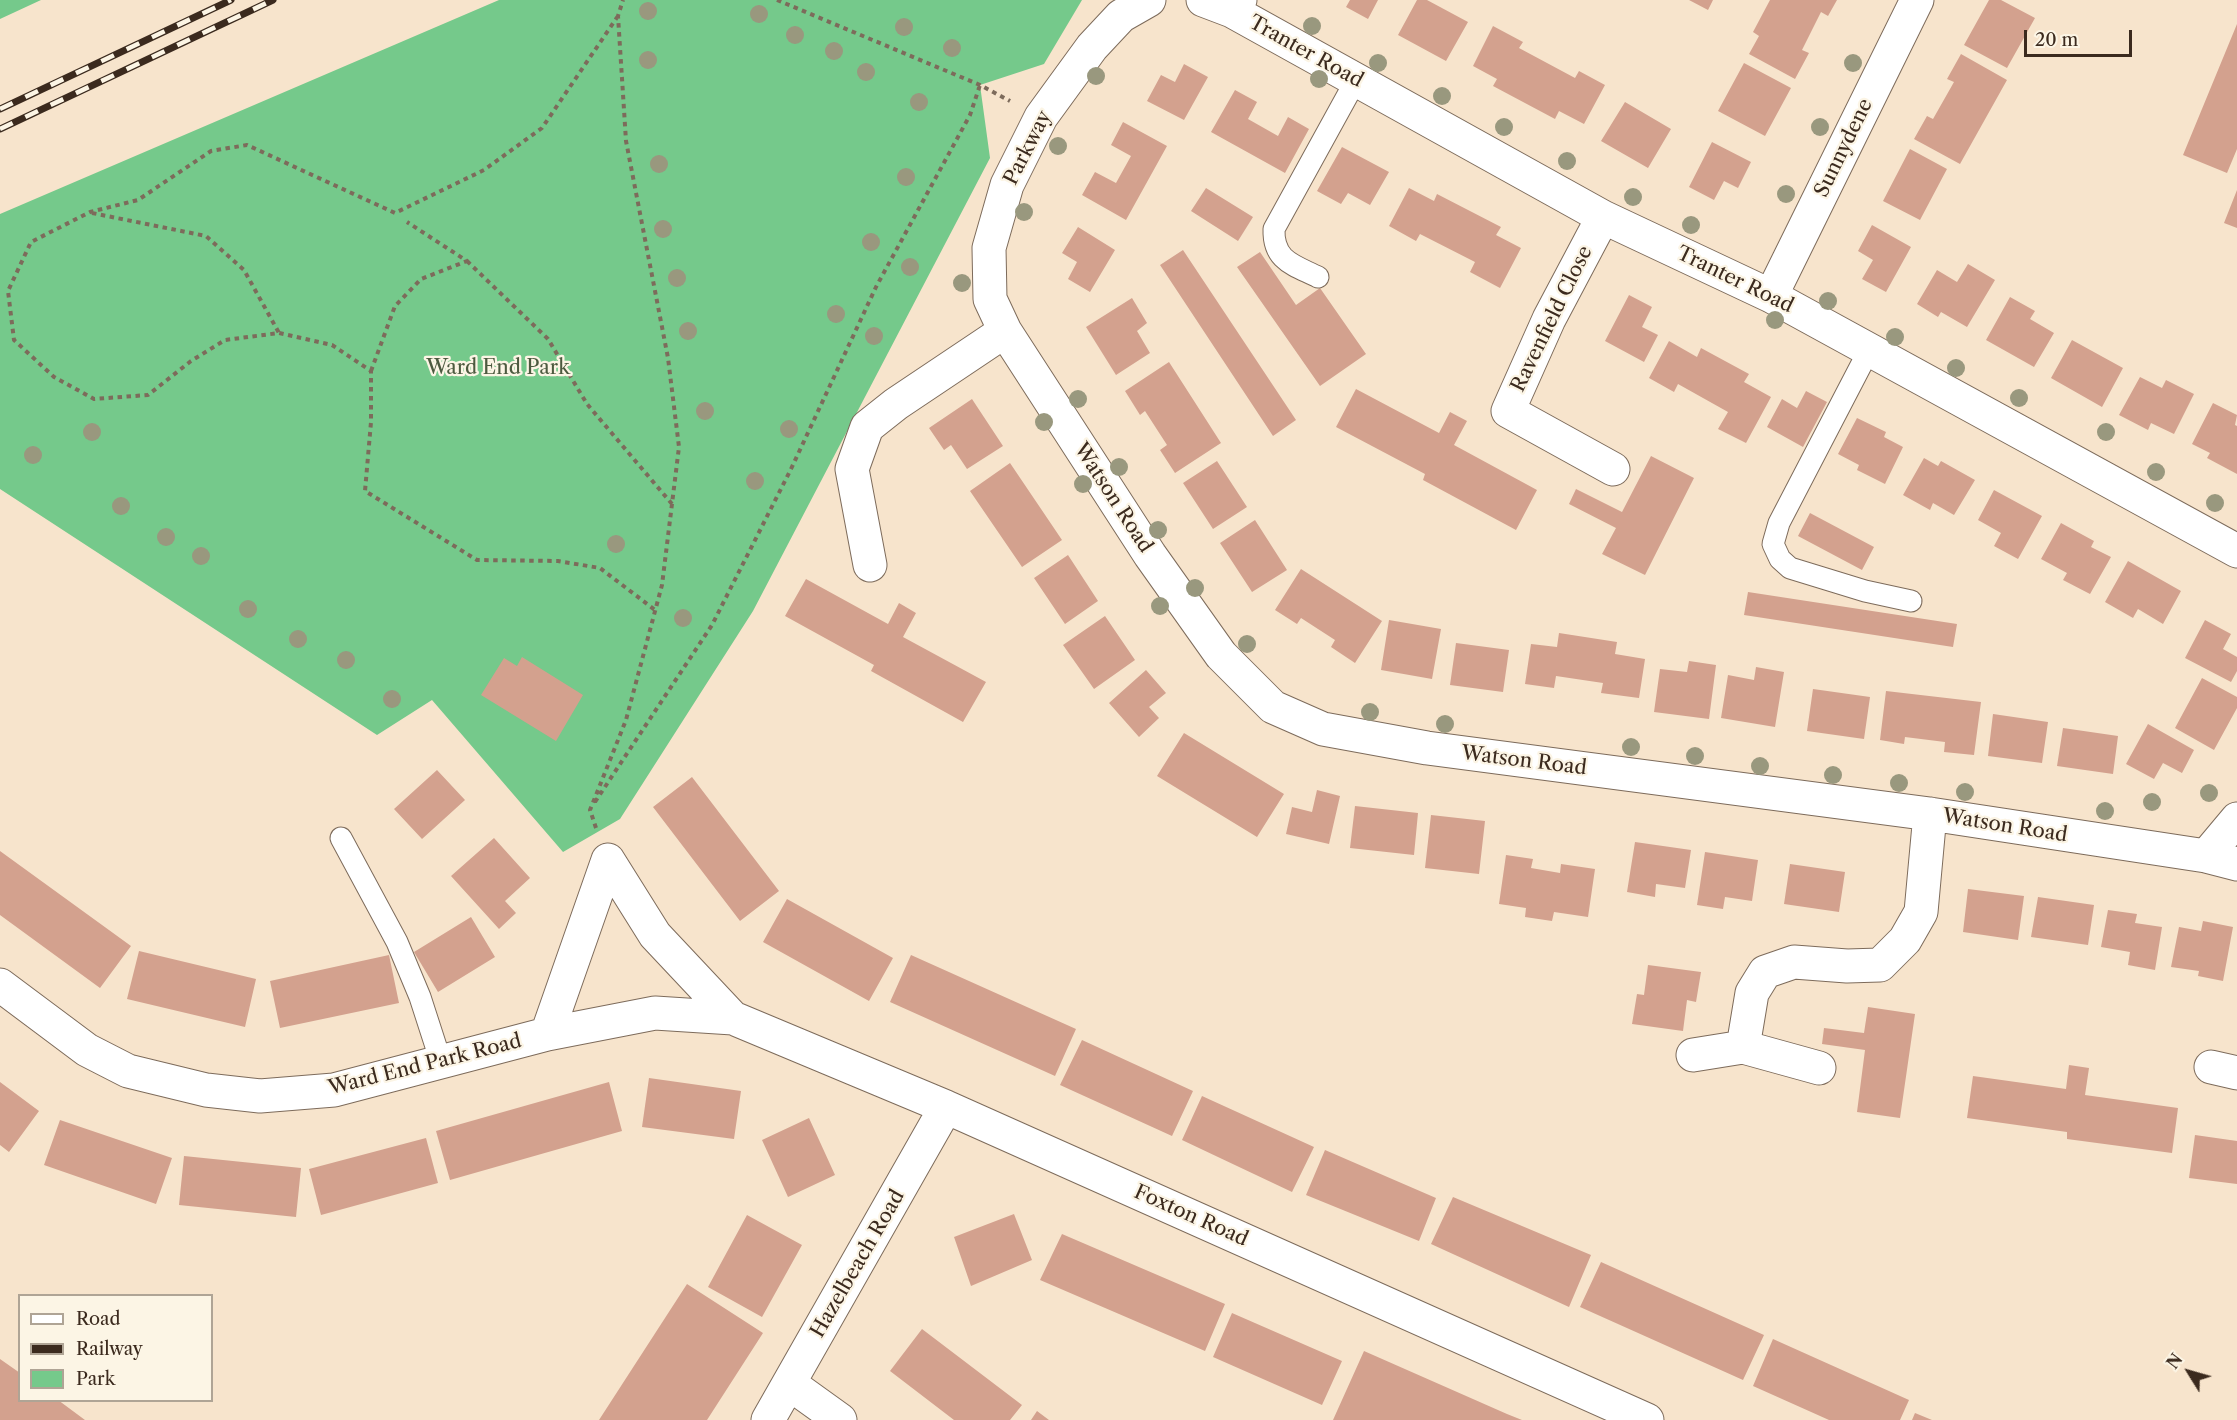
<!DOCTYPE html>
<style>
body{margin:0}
#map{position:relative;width:2237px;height:1420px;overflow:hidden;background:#f7e4cc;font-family:"Libre Caslon Text",serif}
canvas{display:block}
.legend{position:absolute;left:18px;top:1294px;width:195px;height:108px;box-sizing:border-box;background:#fcf5e5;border:2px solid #afa495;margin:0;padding:8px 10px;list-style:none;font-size:18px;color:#3b2a1e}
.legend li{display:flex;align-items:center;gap:12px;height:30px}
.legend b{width:30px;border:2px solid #afa495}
.north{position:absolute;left:2159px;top:1342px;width:60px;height:60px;-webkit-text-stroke:4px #fcf5e5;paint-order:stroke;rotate:307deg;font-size:16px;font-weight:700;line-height:24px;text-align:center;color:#3b2a1e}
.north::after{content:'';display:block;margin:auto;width:21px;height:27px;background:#3b2a1e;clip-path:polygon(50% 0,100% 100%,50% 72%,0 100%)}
.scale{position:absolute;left:2024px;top:30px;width:108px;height:27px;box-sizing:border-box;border:3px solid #3b2a1e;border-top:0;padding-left:8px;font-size:18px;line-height:21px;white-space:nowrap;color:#3b2a1e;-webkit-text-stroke:4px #fcf5e5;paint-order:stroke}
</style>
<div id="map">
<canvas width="2237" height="1420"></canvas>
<ul class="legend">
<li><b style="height:8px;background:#fff"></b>Road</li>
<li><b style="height:8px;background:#3b2a1e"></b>Railway</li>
<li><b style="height:16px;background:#75c98b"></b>Park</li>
</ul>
<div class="north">N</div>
<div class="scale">20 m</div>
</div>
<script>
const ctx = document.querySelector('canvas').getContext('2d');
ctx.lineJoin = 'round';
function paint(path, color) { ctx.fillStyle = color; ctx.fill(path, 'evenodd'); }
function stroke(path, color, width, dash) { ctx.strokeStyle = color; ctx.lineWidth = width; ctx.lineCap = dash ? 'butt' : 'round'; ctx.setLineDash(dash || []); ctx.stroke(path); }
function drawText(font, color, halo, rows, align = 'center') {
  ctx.font = font + ' "Libre Caslon Text",serif'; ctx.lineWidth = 4.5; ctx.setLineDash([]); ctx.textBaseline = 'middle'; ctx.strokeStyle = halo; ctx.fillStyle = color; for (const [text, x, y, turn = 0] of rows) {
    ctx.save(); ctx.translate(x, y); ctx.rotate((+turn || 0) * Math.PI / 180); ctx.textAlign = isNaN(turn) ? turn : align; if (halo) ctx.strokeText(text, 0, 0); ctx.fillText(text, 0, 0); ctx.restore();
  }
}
paint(new Path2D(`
 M0,0H41L0,19Z
 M499,0H1082L1044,64L980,85L990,158L753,611L620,819L563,852L432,700L377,735L0,489V214Z`), '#75c98b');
paint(new Path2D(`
 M1350,0H1378L1368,19L1346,7Z
 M1417,0H1427L1468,22L1446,61L1398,35Z
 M1689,0H1713L1708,10Z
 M1770,0H1837L1828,16L1821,12L1802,50L1809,53L1795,79L1749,54L1759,36L1753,32Z
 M1989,0H2001L2035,18L2007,68L1964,45Z
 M2237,24V149L2227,173L2183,155Z
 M1493,26L1523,42L1519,48L1575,78L1579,71L1605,85L1584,124L1559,111L1555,119L1493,86L1497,79L1473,66Z
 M1961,54L2007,80L1960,164L1914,139L1927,116L1933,119L1954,82L1947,79Z
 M1744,63L1791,88L1765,136L1718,111Z
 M1184,64L1208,77L1184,120L1147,101L1161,75L1175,82Z
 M1235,90L1257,102L1248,119L1278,136L1288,117L1309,129L1285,173L1211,132Z
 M1625,102L1671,129L1648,168L1601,141Z
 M1123,122L1167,146L1126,220L1082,195L1095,172L1116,183L1131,156L1111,145Z
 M1712,142L1751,162L1738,188L1724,181L1714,200L1689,187Z
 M1342,147L1389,172L1370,205L1348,193L1341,204L1317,191Z
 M1910,149L1947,169L1920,220L1883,201Z
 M1206,188L1253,217L1238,241L1191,211Z
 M1409,188L1434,201L1437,194L1501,227L1496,235L1521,248L1500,288L1470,272L1475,262L1420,234L1416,241L1389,226Z
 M2237,190V228L2224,223Z
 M1872,225L1911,247L1886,292L1862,279L1873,260L1858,251Z
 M1078,227L1115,250L1090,292L1068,279L1077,262L1062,253Z
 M1183,250L1296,420L1273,436L1160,265Z
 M1260,252L1296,305L1320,288L1366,354L1320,386L1237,267Z
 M1968,264L1995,280L1967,327L1941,312L1938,317L1917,304L1937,270L1957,282Z
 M1629,295L1652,307L1642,327L1658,335L1644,362L1605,341Z
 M2010,297L2035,311L2030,319L2054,333L2034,367L1986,340Z
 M1132,298L1147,323L1137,331L1150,353L1116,375L1086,327Z
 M2072,340L2123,368L2102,407L2051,378Z
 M1669,341L1697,357L1701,348L1749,374L1744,382L1771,397L1746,443L1718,429L1728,412L1678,384L1674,392L1649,378Z
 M1169,362L1221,443L1175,473L1160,450L1167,445L1145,411L1140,415L1125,391Z
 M2140,377L2162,388L2166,380L2194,394L2174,434L2151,423L2148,430L2119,415Z
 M1356,389L1439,433L1450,412L1467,421L1454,445L1537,490L1516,530L1423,480L1425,474L1336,427Z
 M1806,391L1827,402L1803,447L1767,427L1782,399L1797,408Z
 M972,399L1003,446L967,469L951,445L944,450L929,428Z
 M2213,403L2237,415L2235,425L2237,426V474L2207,458L2210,453L2192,444Z
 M1857,418L1886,432L1884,437L1903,447L1885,484L1857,470L1859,465L1838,454Z
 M1651,456L1694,478L1645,575L1602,554L1616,528L1569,504L1576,489L1622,512Z
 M1924,458L1938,466L1941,461L1975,480L1954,515L1933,503L1930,510L1903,495Z
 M1217,461L1247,507L1213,529L1183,483Z
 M1010,463L1062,540L1022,567L970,491Z
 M1994,490L2042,516L2018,559L1994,546L2001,533L1978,520Z
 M1810,513L1874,547L1862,570L1798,536Z
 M1255,520L1287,570L1252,592L1220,543Z
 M2061,523L2094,541L2091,547L2111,557L2090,594L2063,580L2067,573L2041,559Z
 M1068,555L1098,601L1065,624L1034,578Z
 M2128,561L2181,591L2163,624L2138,609L2133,618L2105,602Z
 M1301,569L1382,621L1355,663L1331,647L1335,640L1301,618L1297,624L1275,610Z
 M806,579L888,624L899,603L916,613L903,637L986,682L963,722L871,671L874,665L785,616Z
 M1748,592L1957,624L1953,647L1744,615Z
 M1105,616L1135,660L1094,689L1063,645Z
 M1389,620L1441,629L1432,679L1381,670Z
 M2205,620L2231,634L2223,649L2237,657V671L2231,682L2185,658Z
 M1559,633L1617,642L1615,654L1645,659L1639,698L1601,693L1603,683L1556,676L1554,688L1525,684L1531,644L1557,647Z
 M1456,643L1509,650L1503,692L1450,685Z
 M522,657L583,695L556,741L481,695L504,658L517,666Z
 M1689,661L1716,665L1709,719L1654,712L1660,669L1687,672Z
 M1756,667L1784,672L1775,727L1721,718L1728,675L1754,680Z
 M1146,670L1166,693L1149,707L1159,718L1139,737L1109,703Z
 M2202,678L2237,697V708L2214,750L2175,728Z
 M1813,689L1870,697L1864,739L1807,731Z
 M1886,691L1981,702L1974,755L1944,752L1945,742L1905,737L1904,744L1880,740Z
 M1993,714L2048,722L2042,763L1988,756Z
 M2148,724L2194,750L2182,773L2163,763L2154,779L2126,764Z
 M2063,728L2118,736L2113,774L2057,766Z
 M1184,733L1284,794L1257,837L1157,776Z
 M437,770L465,800L422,839L394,809Z
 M692,777L779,891L740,921L653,807Z
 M1317,790L1340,796L1329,844L1286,834L1292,807L1312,812Z
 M1355,806L1418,813L1414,855L1350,848Z
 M1431,815L1485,821L1479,874L1425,868Z
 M494,838L530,878L505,901L516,913L499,929L451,876Z
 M1635,842L1691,850L1685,888L1656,884L1655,897L1627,892Z
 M0,851L131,946L100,988L0,915Z
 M1705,852L1758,860L1752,901L1725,897L1723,909L1697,905Z
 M1506,855L1533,859L1531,868L1560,873L1561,864L1595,869L1588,917L1554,912L1552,921L1525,917L1526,908L1499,904Z
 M1790,864L1845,872L1839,912L1784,904Z
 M1968,889L2024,896L2018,940L1963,932Z
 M2038,897L2094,905L2088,945L2031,937Z
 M787,899L893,958L869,1001L763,942Z
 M2108,910L2137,914L2135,923L2162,927L2155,970L2128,965L2130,952L2101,947Z
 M471,917L495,957L438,992L414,952Z
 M2203,921L2233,927L2223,981L2198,976L2199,971L2171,967L2179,927L2201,931Z
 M139,951L256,979L245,1027L127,999Z
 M389,955L399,1003L280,1028L270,981Z
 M911,955L1076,1029L1055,1076L890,1002Z
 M1648,965L1701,972L1696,1002L1687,1000L1683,1031L1632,1024L1637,994L1644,995Z
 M1868,1007L1915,1014L1900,1118L1857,1112L1865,1050L1822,1044L1824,1028L1864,1033Z
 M1082,1040L1193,1091L1172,1136L1060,1085Z
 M2069,1065L2089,1068L2085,1095L2178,1108L2172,1153L2067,1139V1132L1967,1118L1973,1076L2066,1089Z
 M649,1078L741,1091L734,1139L642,1127Z
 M0,1082L39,1111L9,1152L0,1145Z
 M609,1082L622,1131L450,1180L436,1131Z
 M1202,1096L1314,1147L1292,1192L1182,1140Z
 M809,1118L835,1175L788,1197L762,1140Z
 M60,1120L172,1158L156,1204L44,1165Z
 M2195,1135L2237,1141V1184L2189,1178Z
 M426,1138L438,1183L321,1215L309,1169Z
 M1325,1150L1436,1198L1419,1241L1306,1195Z
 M184,1156L301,1168L296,1217L179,1205Z
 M1453,1197L1591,1255L1569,1307L1431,1244Z
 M1014,1214L1032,1260L971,1286L954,1237Z
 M747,1215L802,1245L762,1317L708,1287Z
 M1062,1234L1225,1304L1205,1351L1040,1280Z
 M1601,1262L1764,1335L1743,1380L1580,1307Z
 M687,1284L763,1333L707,1420H599Z
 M1232,1313L1342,1361L1322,1405L1213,1357Z
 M922,1329L1022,1405L1010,1420H954L890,1371Z
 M1773,1339L1909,1400L1900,1420H1829L1753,1386Z
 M1364,1351L1507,1414L1522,1420H1333Z
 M0,1359L20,1373V1400H58L85,1420H0Z
 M1037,1411L1049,1420H1031Z
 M1915,1413L1932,1420H1912Z`), '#d3a18e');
const lane = new Path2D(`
 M1318,277C1294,265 1273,261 1274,229L1356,80
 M1869,350L1779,523L1773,544L1780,559L1790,568L1865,591L1911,601
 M341,838L397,942L420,997L441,1062`);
const street = new Path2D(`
 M1149,0L1121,16L1092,47L1041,117L1007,185L989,248L990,299L1005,331L1150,555L1221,655L1273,707L1323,729L1427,748L1930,814L2206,856L2237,864
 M1203,0L1232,11L1240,0
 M1232,11L1603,217L1771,296L2237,551
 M1603,217L1549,319L1508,411L1613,469
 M1771,296L1917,0
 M870,565L852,469L867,427L896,404L1005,331
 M2206,856L2237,819
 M608,860L655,935L733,1018
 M0,985L87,1050L128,1071L206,1090L260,1096L334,1090L547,1034L655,1013L733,1018L946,1107L1647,1420
 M547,1034L608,860
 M1743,1047L1752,993L1765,972L1794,962L1847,966L1880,965L1905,940L1921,912L1930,814
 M1693,1055L1743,1047L1819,1068
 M2211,1067L2237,1073
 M790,1384L840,1420
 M768,1420L946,1107`);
stroke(lane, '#7d6b5b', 23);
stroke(street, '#7d6b5b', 35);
stroke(new Path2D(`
 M777,0L980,85L1010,101
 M618,16L542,128L484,170L395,213L247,145L211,151L138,200L90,212L31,242L8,291L14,340L54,377L94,399L148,395L191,361L225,340L279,333L332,345L371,371V422L365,491L477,560L558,561L600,568L655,610
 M92,213L206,236L244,270L279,333
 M467,261L548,339L587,404L672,504
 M371,371L395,306L421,279L467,261L407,222
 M595,802L712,625L791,469L876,287L970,115L980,85
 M596,828L590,810L626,720L662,585L679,447L668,358L626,141L618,16L623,0`), '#7d6b5b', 4, [4.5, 4.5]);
stroke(lane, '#fff', 21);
stroke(street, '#fff', 33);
const rail = new Path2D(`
 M0,109L231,0
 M0,129L273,0`);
stroke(rail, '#3b2a1e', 7);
stroke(rail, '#fcf5e5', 4.5, [14]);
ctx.fillStyle = '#99987e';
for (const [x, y] of [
 [648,11],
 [759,14],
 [1312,26],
 [904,27],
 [795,35],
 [952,48],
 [834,51],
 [648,60],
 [1378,63],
 [1853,63],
 [866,72],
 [1096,76],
 [1319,79],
 [1442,96],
 [919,102],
 [1504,127],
 [1820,127],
 [1058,146],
 [1567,161],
 [659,164],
 [906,177],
 [1786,194],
 [1633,197],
 [1024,212],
 [1691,225],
 [663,229],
 [871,242],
 [910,267],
 [677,278],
 [962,283],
 [1828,301],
 [836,314],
 [1775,320],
 [688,331],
 [874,336],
 [1895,337],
 [1956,368],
 [2019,398],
 [1078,399],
 [705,411],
 [1044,422],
 [789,429],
 [92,432],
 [2106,432],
 [33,455],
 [1119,467],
 [2156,472],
 [755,481],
 [1083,484],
 [2215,503],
 [121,506],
 [1158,530],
 [166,537],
 [616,544],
 [201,556],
 [1195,588],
 [1160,606],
 [248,609],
 [683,618],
 [298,639],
 [1247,644],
 [346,660],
 [392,699],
 [1370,712],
 [1445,724],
 [1631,747],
 [1695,756],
 [1760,766],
 [1833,775],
 [1899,783],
 [1965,792],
 [2209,793],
 [2152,802],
 [2105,811]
]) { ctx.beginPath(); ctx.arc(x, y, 9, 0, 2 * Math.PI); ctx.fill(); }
drawText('20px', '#3b2a1e', '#fcf5e5', [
 ["Tranter Road",1306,52,29],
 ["Parkway",1028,148,-63],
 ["Sunnydene",1844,148,-64],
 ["Tranter Road",1735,280,26],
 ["Ravenfield Close",1552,319,-64],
 ["Watson Road",1113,498,57],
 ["Watson Road",1524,761,7],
 ["Watson Road",2005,826,9],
 ["Ward End Park Road",425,1065,-14],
 ["Foxton Road",1191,1216,24],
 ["Hazelbeach Road",858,1264,-60]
]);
drawText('20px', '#4c5a3f', '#fcf5e5', [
 ["Ward End Park",498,368]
]);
</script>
